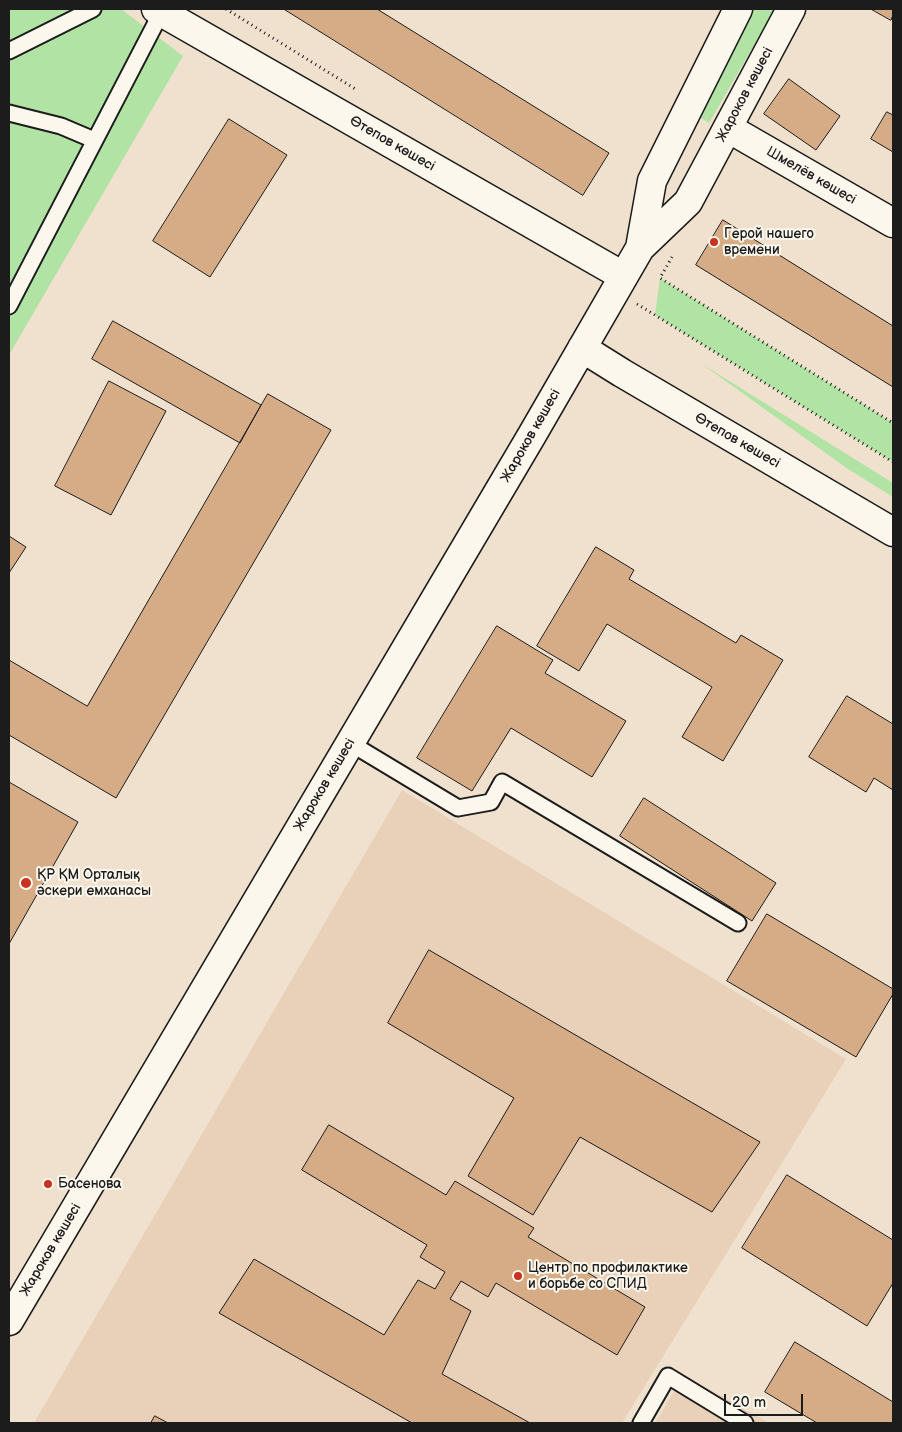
<!DOCTYPE html>
<meta charset="utf-8">
<style>
body{margin:0}
#map{position:relative;width:902px;height:1432px;overflow:hidden;background:#f0e0ce;font-family:"Balsamiq Sans",sans-serif}
canvas{display:block}
.frame{position:absolute;inset:0;border:10px solid #1c1c1c;pointer-events:none}
.scale{position:absolute;left:724px;top:1394px;width:79px;height:22px;box-sizing:border-box;border:2px solid #1c1c1c;border-top:0;padding-left:6px;font-size:15px;line-height:18px;white-space:nowrap;color:#1c1c1c;-webkit-text-stroke:4px #fbf7ec;paint-order:stroke}
</style>
<div id="map">
<canvas width="902" height="1432"></canvas>
<div class="frame"></div>
<div class="scale">20 m</div>
</div>
<script>
const ctx = document.querySelector('canvas').getContext('2d');
ctx.lineJoin = 'round';
function paint(path, color) { ctx.fillStyle = color; ctx.fill(path, 'evenodd'); }
function stroke(path, color, width, dash) { ctx.strokeStyle = color; ctx.lineWidth = width; ctx.lineCap = dash ? 'butt' : 'round'; ctx.setLineDash(dash || []); ctx.stroke(path); }
function drawText(font, color, halo, rows, align = 'center') {
  ctx.font = font + ' "Balsamiq Sans",sans-serif'; ctx.lineWidth = 4; ctx.setLineDash([]); ctx.textBaseline = 'middle'; ctx.strokeStyle = halo; ctx.fillStyle = color; for (const [text, x, y, turn = 0] of rows) {
    ctx.save(); ctx.translate(x, y); ctx.rotate((+turn || 0) * Math.PI / 180); ctx.textAlign = isNaN(turn) ? turn : align; if (halo) ctx.strokeText(text, 0, 0); ctx.fillText(text, 0, 0); ctx.restore();
  }
}
paint(new Path2D(`
 M402,790L846,1059L622,1423H34Z
 M684,1375L769,1423H655Z`), '#e8d0b9');
paint(new Path2D(`
 M9,9H121L183,56L9,355Z
 M753,9H775L709,123L698,116Z
 M660,278L893,423V462L655,315Z
 M702,364L893,483V497L848,469Z`), '#b0e3a4');
const building = new Path2D(`
 M284,9H377L609,153L583,195Z
 M871,9H893V15L891,20Z
 M789,79L840,116L816,150L764,114Z
 M887,112L893,115V152L871,139Z
 M229,119L287,155L210,277L153,241Z
 M723,220L893,326V387L696,265Z
 M113,321L261,405L240,443L92,359Z
 M109,381L166,411L111,515L55,486Z
 M268,394L331,430L116,798L9,735V660L87,706Z
 M9,536L26,547L9,573Z
 M596,547L634,570L629,579L736,643L741,635L783,660L723,761L682,737L712,687L607,624L579,671L537,646Z
 M497,626L553,660L545,673L626,721L592,777L511,728L472,791L417,758Z
 M847,696L893,724V790L874,778L866,792L809,757Z
 M9,782L78,822L9,944Z
 M644,798L776,883L752,921L620,836Z
 M767,914L893,989V994L856,1057L727,981Z
 M429,950L760,1142L712,1212L580,1137L533,1215L468,1176L514,1098L388,1023Z
 M329,1125L446,1195L455,1181L534,1228L528,1237L645,1307L617,1355L496,1283L488,1297L461,1281L450,1299L471,1311L442,1374L530,1423H412L219,1313L254,1259L384,1335L418,1280L435,1289L445,1272L420,1257L427,1245L302,1170Z
 M787,1175L893,1240V1283L867,1326L742,1248Z
 M795,1342L893,1402V1423H817L765,1392Z
 M155,1416L168,1423H151Z`);
paint(building, '#d6ac87');
stroke(building, '#1c1c1c', 1);
const lane = new Path2D(`
 M9,51L93,9
 M9,113L61,126L94,140
 M9,306L161,13L159,9
 M350,743L458,808L491,802L502,782L738,923
 M641,1423L668,1376L745,1423`);
const street = new Path2D(`
 M156,9L623,276
 M728,128L893,223`);
const secondary = new Path2D(`
 M640,248L652,181L738,9
 M582,348L622,373L893,532
 M9,1321L532,435L640,248L688,202L791,9`);
stroke(lane, '#1c1c1c', 19);
stroke(street, '#1c1c1c', 31);
stroke(secondary, '#1c1c1c', 31);
stroke(new Path2D(`
 M226,9L357,90
 M672,257L660,278L893,423
 M637,304L893,462`), '#1c1c1c', 3, [1, 4]);
stroke(lane, '#fbf7ec', 15);
stroke(street, '#fbf7ec', 28);
stroke(secondary, '#fbf7ec', 28);
for (const [x, y, r, color] of [
 [714,242,5,"#c8321e"],
 [26,883,6,"#c8321e"],
 [48,1184,5,"#c8321e"],
 [518,1276,5,"#c8321e"]
]) { const dot = new Path2D(); dot.arc(x, y, r, 0, 2 * Math.PI); ctx.fillStyle = color; ctx.fill(dot); stroke(dot, '#fbf7ec', 2); }
drawText('14px', '#1c1c1c', '#fbf7ec', [
 ["Жароков көшесі",745,95,-62],
 ["Өтепов көшесі",392,144,30],
 ["Шмелёв көшесі",811,176,30],
 ["Жароков көшесі",531,436,-60],
 ["Өтепов көшесі",737,441,30],
 ["Жароков көшесі",325,785,-59],
 ["Жароков көшесі",51,1250,-59]
]);
drawText('14px', '#1c1c1c', '#fbf7ec', [
 ["Герой нашего",724,234],
 ["времени",724,250],
 ["ҚР ҚМ Орталық",37,875],
 ["әскери емханасы",37,891],
 ["Басенова",58,1184],
 ["Центр по профилактике",528,1268],
 ["и борьбе со СПИД",528,1284]
], 'left');
</script>
